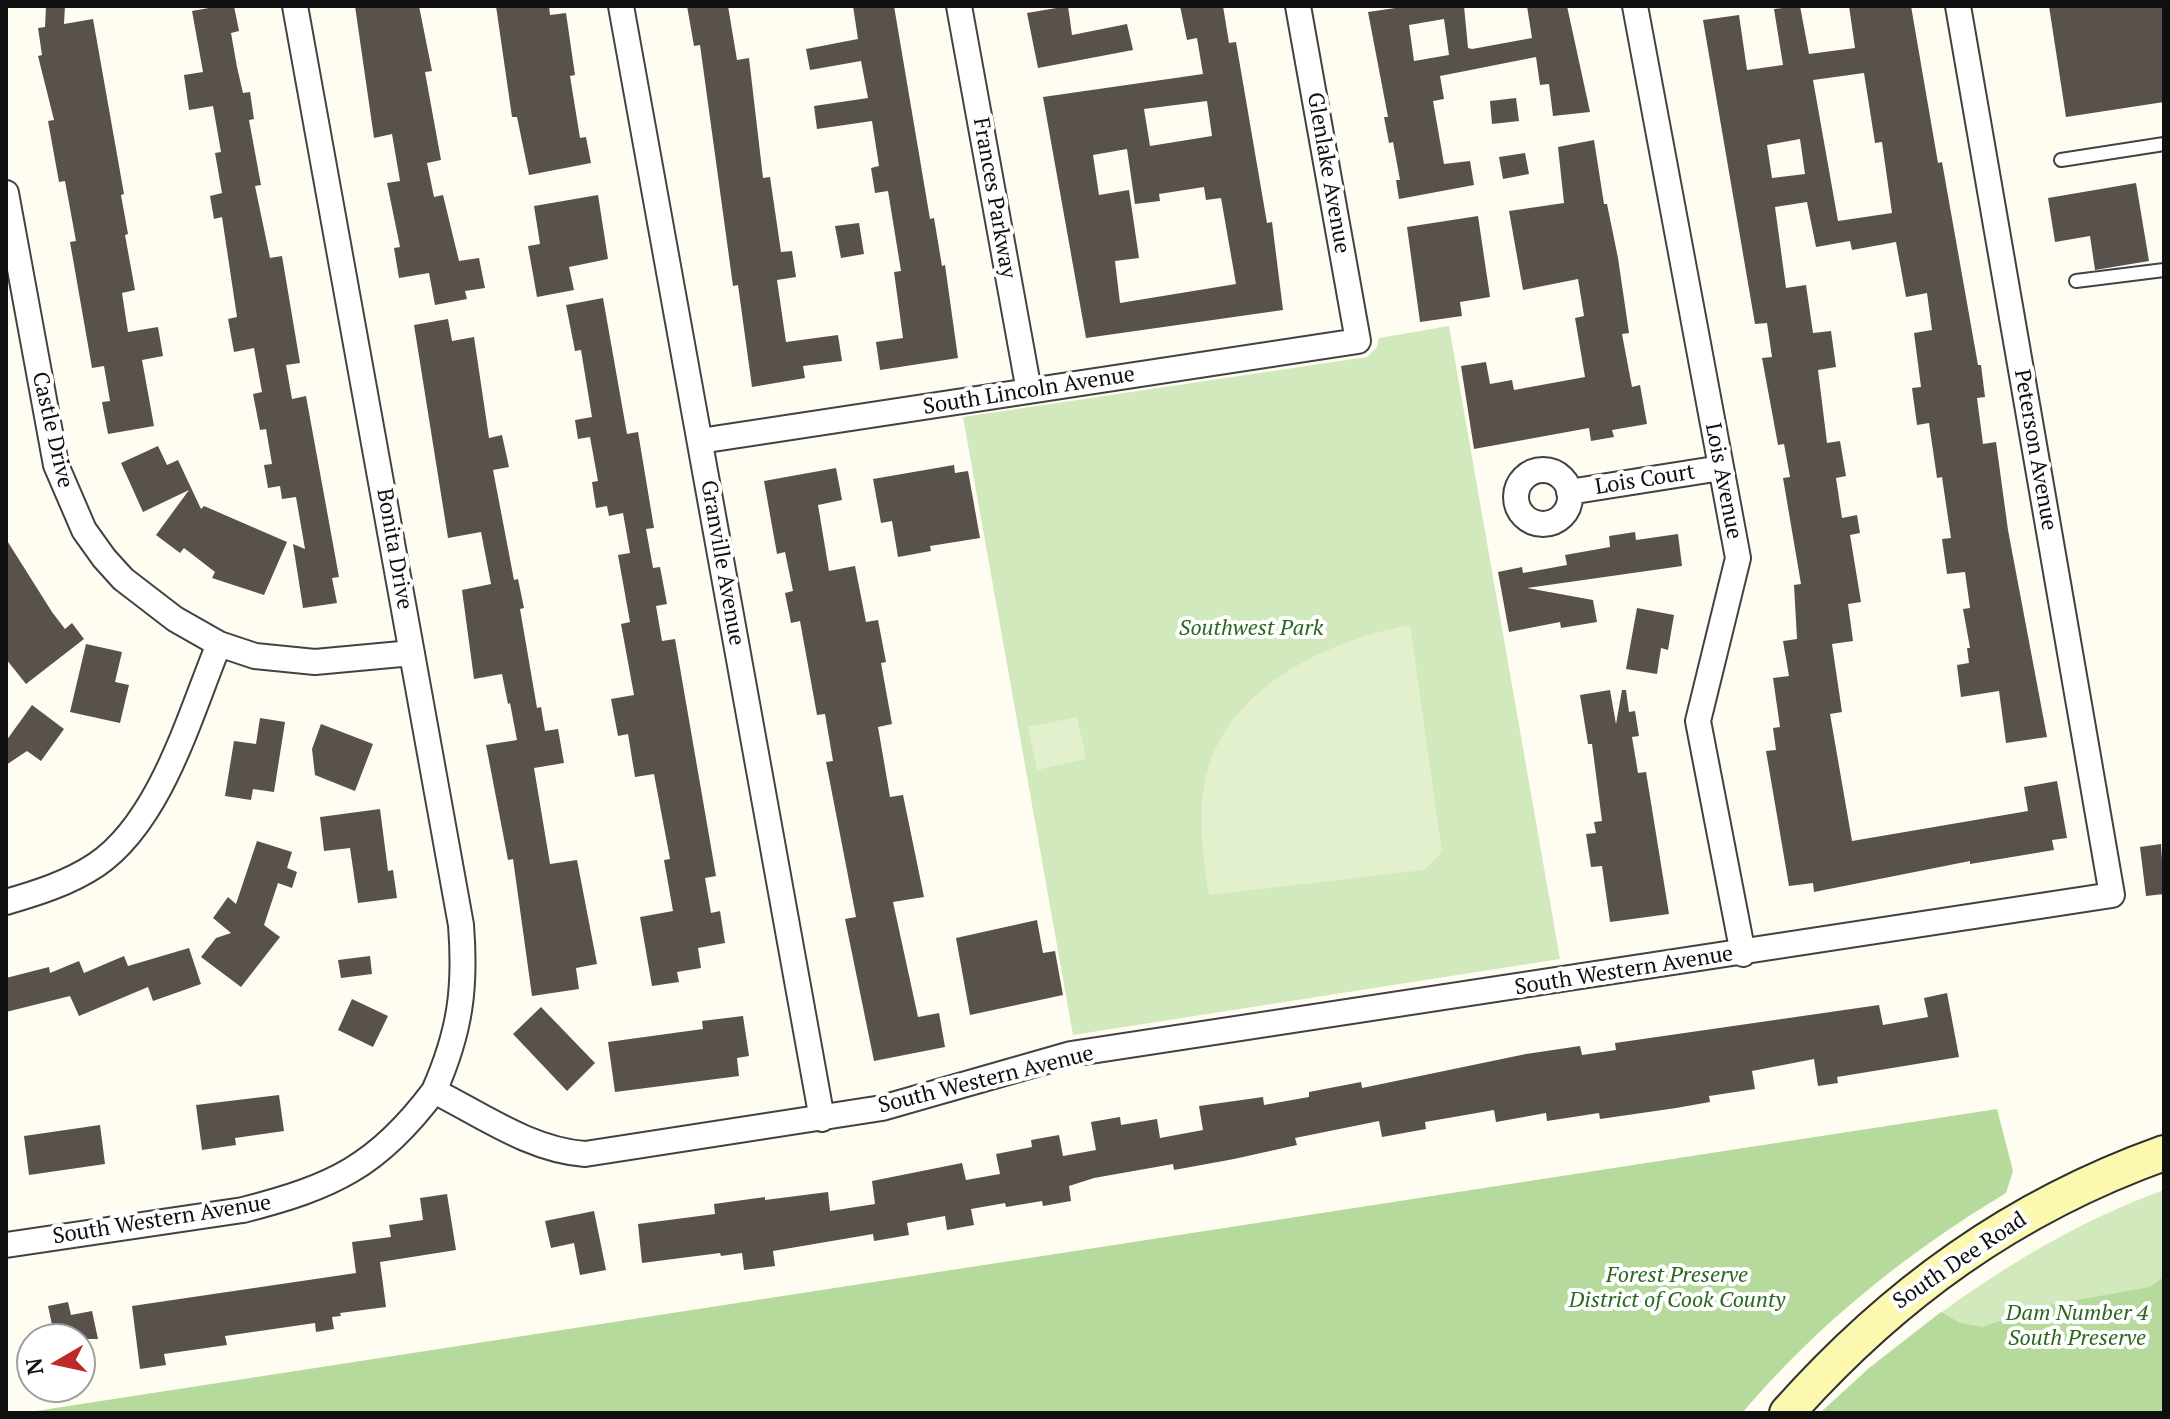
<!DOCTYPE html>
<style>
body{margin:0}
#map{position:relative;width:2170px;height:1419px;overflow:hidden;background:#fffdf2;font-family:"PT Serif",serif}
canvas{display:block}
.frame{position:absolute;inset:0;border:8px solid #0f0f0f;pointer-events:none}
.north{position:absolute;left:16px;top:1323px;width:80px;height:80px;box-sizing:border-box;background:#fff;border:2px solid #9f9f9f;border-radius:50%;rotate:261deg;font-size:22px;font-weight:700;line-height:32px;text-align:center;color:#0f0f0f}
.north::after{content:'';display:block;margin:auto;width:28px;height:36px;background:#be292a;clip-path:polygon(50% 0,100% 100%,50% 72%,0 100%)}
</style>
<div id="map">
<canvas width="2170" height="1419"></canvas>
<div class="frame"></div>
<div class="north">N</div>
</div>
<script>
const ctx = document.querySelector('canvas').getContext('2d');
ctx.lineJoin = 'round';
function paint(path, color) { ctx.fillStyle = color; ctx.fill(path, 'evenodd'); }
function stroke(path, color, width, dash) { ctx.strokeStyle = color; ctx.lineWidth = width; ctx.lineCap = dash ? 'butt' : 'round'; ctx.setLineDash(dash || []); ctx.stroke(path); }
function drawText(font, color, halo, rows, align = 'center') {
  ctx.font = font + ' "PT Serif",serif'; ctx.lineWidth = 8; ctx.setLineDash([]); ctx.textBaseline = 'middle'; ctx.strokeStyle = halo; ctx.fillStyle = color; for (const [text, x, y, turn = 0] of rows) {
    ctx.save(); ctx.translate(x, y); ctx.rotate((+turn || 0) * Math.PI / 180); ctx.textAlign = isNaN(turn) ? turn : align; if (halo) ctx.strokeText(text, 0, 0); ctx.fillText(text, 0, 0); ctx.restore();
  }
}
paint(new Path2D(`
 M1449,326L1560,959L1073,1035L963,417L1367,357L1377,347L1379,338Z
 M2164,1190V1413H1820C1919,1322 2036,1236 2164,1190Z`), '#d1e9bc');
paint(new Path2D(`
 M1997,1109L2013,1171L2006,1193C1906,1253 1818,1324 1742,1413H23Z
 M2164,1277V1413H1820L1869,1368L1941,1312L1960,1323L1983,1327L2038,1307L2150,1287Z`), '#b5da9b');
paint(new Path2D(`
 M1410,625L1442,852L1424,870L1209,895C1203,859 1198,821 1204,785C1222,689 1325,641 1410,625Z
 M1077,717L1086,759L1037,770L1028,727Z`), '#e3f0cd');
paint(new Path2D(`
 M46,6H65L64,24L93,19L124,194L121,195L128,234L125,235L135,290L122,293L128,332L158,327L163,356L142,360L154,426L108,434L102,402L110,401L104,366L92,368L70,242L76,241L65,181L59,182L48,121L54,120L38,56L42,55L38,28L45,27Z
 M220,6H234L239,31L231,33L237,67L243,93L250,92L254,119L249,120L261,185L255,186L270,258L282,256L300,363L286,365L292,399L306,396L339,577L332,578L337,603L303,608L293,544L305,549L296,497L282,499L280,486L268,488L264,465L272,464L266,429L260,430L253,394L262,392L254,348L234,352L228,319L237,317L222,217L214,219L210,196L222,193L215,153L221,152L213,106L189,110L184,75L203,72L192,11Z
 M355,6H419L432,71L425,72L441,160L427,163L434,197L443,195L459,261L479,258L485,288L465,291L467,299L435,305L429,273L399,278L394,248L400,247L387,183L400,181L392,134L374,138Z
 M496,6H549L550,15L566,13L575,75L570,76L580,138L586,137L591,163L529,175L517,117H512Z
 M687,6H728L737,60L749,58L763,178L770,177L781,252L792,251L796,277L777,280L786,342L838,335L842,361L803,366L805,378L752,387L738,285L733,286L700,45L694,46Z
 M853,6H894L930,219L934,218L942,266L945,265L958,358L880,370L876,342L903,338L894,272L901,271L888,191L875,193L871,168L879,166L872,121L817,129L814,106L868,98L861,61L810,70L806,49L858,39Z
 M1068,6L1072,35L1127,24L1133,50L1038,68L1027,13Z
 M1180,6H1223L1229,43L1236,42L1267,223L1272,222L1283,310L1086,338L1043,97L1203,74L1197,38L1187,40ZM1207,101L1212,136L1150,146L1144,109ZM1127,149L1135,204L1160,201L1159,194L1204,187L1206,200L1221,198L1236,284L1120,303L1115,261L1139,258L1129,190L1099,195L1093,155Z
 M1409,6H1464L1468,48L1472,49L1532,38L1527,6H1567L1590,112L1553,116L1549,84L1540,85L1536,57L1440,76L1444,99L1433,101L1444,164L1470,161L1474,185L1399,199L1396,180H1400L1393,142L1389,143L1384,117H1388L1368,12ZM1444,19L1449,55L1414,61L1409,25Z
 M1800,6L1809,54L1855,48L1849,6H1911L1938,163L1942,162L1978,365H1981L1985,397L1977,398L1983,444L1996,442L2008,530L2047,737L2006,743L1999,691L1961,697L1957,665L1969,663L1967,648H1970L1963,609L1970,608L1965,572L1947,574L1942,539L1951,538L1942,477L1937,478L1929,423L1917,425L1912,388L1921,387L1914,333L1932,330L1927,293L1906,297L1896,242L1852,250L1850,241L1816,247L1807,202L1775,207L1786,288L1806,285L1813,333L1831,331L1836,367L1818,370L1827,443L1840,441L1846,476L1836,478L1842,518L1857,515L1860,533L1850,535L1861,602L1848,604L1853,641L1832,644L1842,712L1830,714L1852,841L2028,811L2024,787L2057,781L2067,838L2052,840L2054,850L1970,864V861L1814,892L1813,883L1789,886L1766,751L1776,750L1773,728L1780,727L1773,678L1789,676L1783,641L1797,639L1794,585L1801,584L1783,478L1790,477L1784,444L1778,445L1762,358L1772,357L1767,323L1755,324L1703,20L1739,15L1747,70L1783,65L1774,9ZM1864,73L1875,143L1882,142L1892,213L1838,221L1813,80ZM1800,139L1805,174L1772,178L1767,145Z
 M2049,6H2164V102L2066,117Z
 M1516,98L1519,121L1492,124L1490,101Z
 M1594,140L1604,204H1607L1618,258L1629,333L1622,334L1632,387L1640,385L1647,424L1612,430L1614,437L1591,441L1589,428L1474,449L1461,366L1486,362L1490,384L1512,380L1514,390L1585,377L1575,318L1584,316L1578,279L1523,290L1509,211L1564,203L1558,147Z
 M1525,153L1529,174L1503,179L1499,157Z
 M2136,183L2149,261L2095,270L2090,236L2055,242L2048,198Z
 M598,195L608,259L569,267L574,290L537,297L528,246L540,244L534,206Z
 M1478,216L1490,297L1460,302L1462,316L1420,322L1407,227Z
 M859,223L864,254L841,258L835,226Z
 M603,298L627,434L638,432L654,528L646,529L653,568L660,567L667,604L656,606L662,641L675,639L716,876L705,878L711,913L720,911L725,943L698,948L701,968L677,972L679,982L652,986L640,917L673,911L664,860L670,859L654,774L635,777L628,734L618,736L611,699L634,695L621,624L630,622L618,555L630,553L623,513L609,516L607,506L596,508L592,482L598,481L590,437L578,439L575,420L592,417L581,350L575,351L566,305Z
 M448,319L452,341L474,337L489,438L502,435L509,467L493,470L514,580L518,579L524,608L520,609L537,708L541,707L545,731L558,729L564,763L534,768L550,864L577,860L597,964L576,968L579,989L532,996L513,859L508,860L486,745L517,740L510,703L508,704L502,674L474,679L462,590L491,584L481,532L448,538L414,325Z
 M158,446L167,465L178,460L201,509L204,506L287,542L264,595L212,578L215,572L184,548L180,553L156,535L189,490L143,512L121,463Z
 M954,465L955,473L968,471L980,538L930,546L931,551L898,557L892,521L881,523L873,479Z
 M836,468L842,500L818,505L829,571L855,566L866,622L878,620L886,662L881,663L892,724L878,727L890,797L903,795L924,897L893,902L918,1017L939,1013L945,1047L874,1061L845,919L856,917L826,762L833,761L825,714L817,715L800,621L791,623L785,593L793,591L785,552L777,554L764,481Z
 M1635,532L1636,540L1678,534L1682,566L1527,588L1593,600L1597,622L1561,628L1560,622L1509,632L1498,572L1522,567L1523,573L1567,565L1565,555L1610,547L1609,536Z
 M6,539L52,612L65,629L72,623L84,639L26,684L6,659Z
 M1637,608L1674,615L1668,650L1661,648L1657,674L1626,669Z
 M86,644L122,652L115,682L129,685L120,723L70,712Z
 M1610,690L1616,724L1622,690H1626L1629,712L1635,711L1639,736L1632,737L1638,773L1646,772L1669,914L1610,922L1602,866L1591,867L1586,834L1596,833L1594,822L1602,821L1592,744H1588L1580,695Z
 M32,705L64,729L41,761L27,751L6,765V741Z
 M260,718L285,722L274,792L253,789L251,800L225,796L234,741L256,744Z
 M321,724L373,744L355,791L315,775L312,749Z
 M380,809L388,871L393,870L397,898L358,903L350,848L324,851L320,817Z
 M257,841L292,852L287,868L297,872L292,888L278,883L264,925L280,937L241,987L201,957L216,938L231,933L213,918L228,897L236,904Z
 M2161,844L2164,894L2146,896L2140,847Z
 M1037,920L1043,953L1055,951L1063,995L970,1015L956,938Z
 M189,948L201,984L153,1001L148,987L79,1016L70,996L6,1012V978L49,967L50,973L79,961L84,973L124,956L128,966Z
 M370,956L372,974L341,978L338,960Z
 M1947,993L1959,1057L1837,1077L1838,1083L1818,1086L1814,1059L1752,1071L1755,1089L1709,1096L1710,1102L1676,1108L1600,1119L1599,1113L1547,1121L1546,1113L1496,1122L1494,1110L1425,1122L1426,1129L1382,1137L1379,1121L1295,1138L1297,1145L1234,1159L1174,1170L1173,1164L1094,1178L1069,1186L1071,1201L1043,1206L1042,1201L1006,1207L1005,1203L971,1209L974,1225L947,1230L945,1216L907,1223L909,1235L874,1241L873,1234L773,1251L775,1266L744,1270L742,1253L721,1256L720,1253L642,1263L638,1224L715,1214L714,1204L765,1197V1200L828,1192L830,1211L875,1204L872,1181L962,1163L966,1180L1000,1174L996,1154L1032,1147L1031,1140L1059,1135L1063,1156L1096,1150L1091,1122L1120,1117L1121,1125L1157,1119L1160,1138L1203,1130L1199,1106L1263,1097L1264,1105L1309,1097V1092L1361,1082L1362,1088L1526,1054L1580,1046L1582,1055L1616,1050L1615,1043L1879,1005L1883,1025L1928,1017L1924,998Z
 M352,999L388,1016L373,1047L338,1030Z
 M541,1007L595,1063L567,1091L513,1034Z
 M743,1016L749,1056L737,1058L739,1076L615,1092L608,1042L703,1029L702,1021Z
 M279,1095L284,1131L235,1138L236,1145L202,1150L196,1105Z
 M100,1125L105,1164L29,1175L24,1136Z
 M447,1194L456,1250L380,1262L386,1307L340,1313L341,1316L332,1317L334,1329L316,1332L315,1323L225,1336L227,1345L164,1354L166,1365L140,1369L132,1306L356,1273L352,1242L391,1237L389,1225L423,1220L420,1198Z
 M594,1211L606,1270L580,1275L574,1243L551,1248L545,1221Z
 M68,1302L71,1315L92,1311L98,1339H55L48,1306Z`), '#58514c');
const lane = new Path2D(`
 M2061,160L2164,144
 M2076,281L2164,270`);
const street = new Path2D(`
 M295,6L461,925C466,989 460,1032 434,1091
 M621,6L822,1119
 M959,6L1029,391
 M1635,6L1738,558L1698,721L1743,954
 M6,193L56,465L84,530L104,558L123,579L175,619L219,644L255,656L315,662L412,653
 M700,441L1358,341L1298,6
 M1516 497a27 27 0 1 1 54 0a27 27 0 1 1-54 0Z
 M1569,492L1721,468
 M6,902C37,893 69,883 96,865C161,821 190,714 219,644
 M6,1245L243,1210C333,1187 378,1166 434,1091C482,1115 530,1150 585,1154L882,1108L1071,1054L2112,895L1958,6`);
const secondary = new Path2D(`
 M1787,1413C1893,1294 2013,1207 2164,1153`);
stroke(lane, '#424242', 16);
stroke(street, '#424242', 28);
stroke(secondary, '#313131', 38);
stroke(lane, '#fff', 12);
stroke(street, '#fff', 24);
stroke(secondary, '#fdf8af', 34);
drawText('22px', '#0f0f0f', '#fff', [
 ["Glenlake Avenue",1328,173,80],
 ["Frances Parkway",994,198,80],
 ["South Lincoln Avenue",1029,391,-9],
 ["Castle Drive",52,430,77],
 ["Peterson Avenue",2035,450,80],
 ["Lois Court",1645,480,-9],
 ["Lois Avenue",1723,481,79],
 ["Bonita Drive",394,549,80],
 ["Granville Avenue",722,563,80],
 ["South Western Avenue",1624,971,-9],
 ["South Western Avenue",986,1080,-14],
 ["South Western Avenue",162,1220,-9],
 ["South Dee Road",1960,1261,-34]
]);
drawText('italic 22px', '#2c6720', '#fff', [
 ["Southwest Park",1251,629],
 ["Forest Preserve",1677,1276],
 ["District of Cook County",1677,1301],
 ["Dam Number 4",2077,1314],
 ["South Preserve",2077,1339]
]);
</script>
